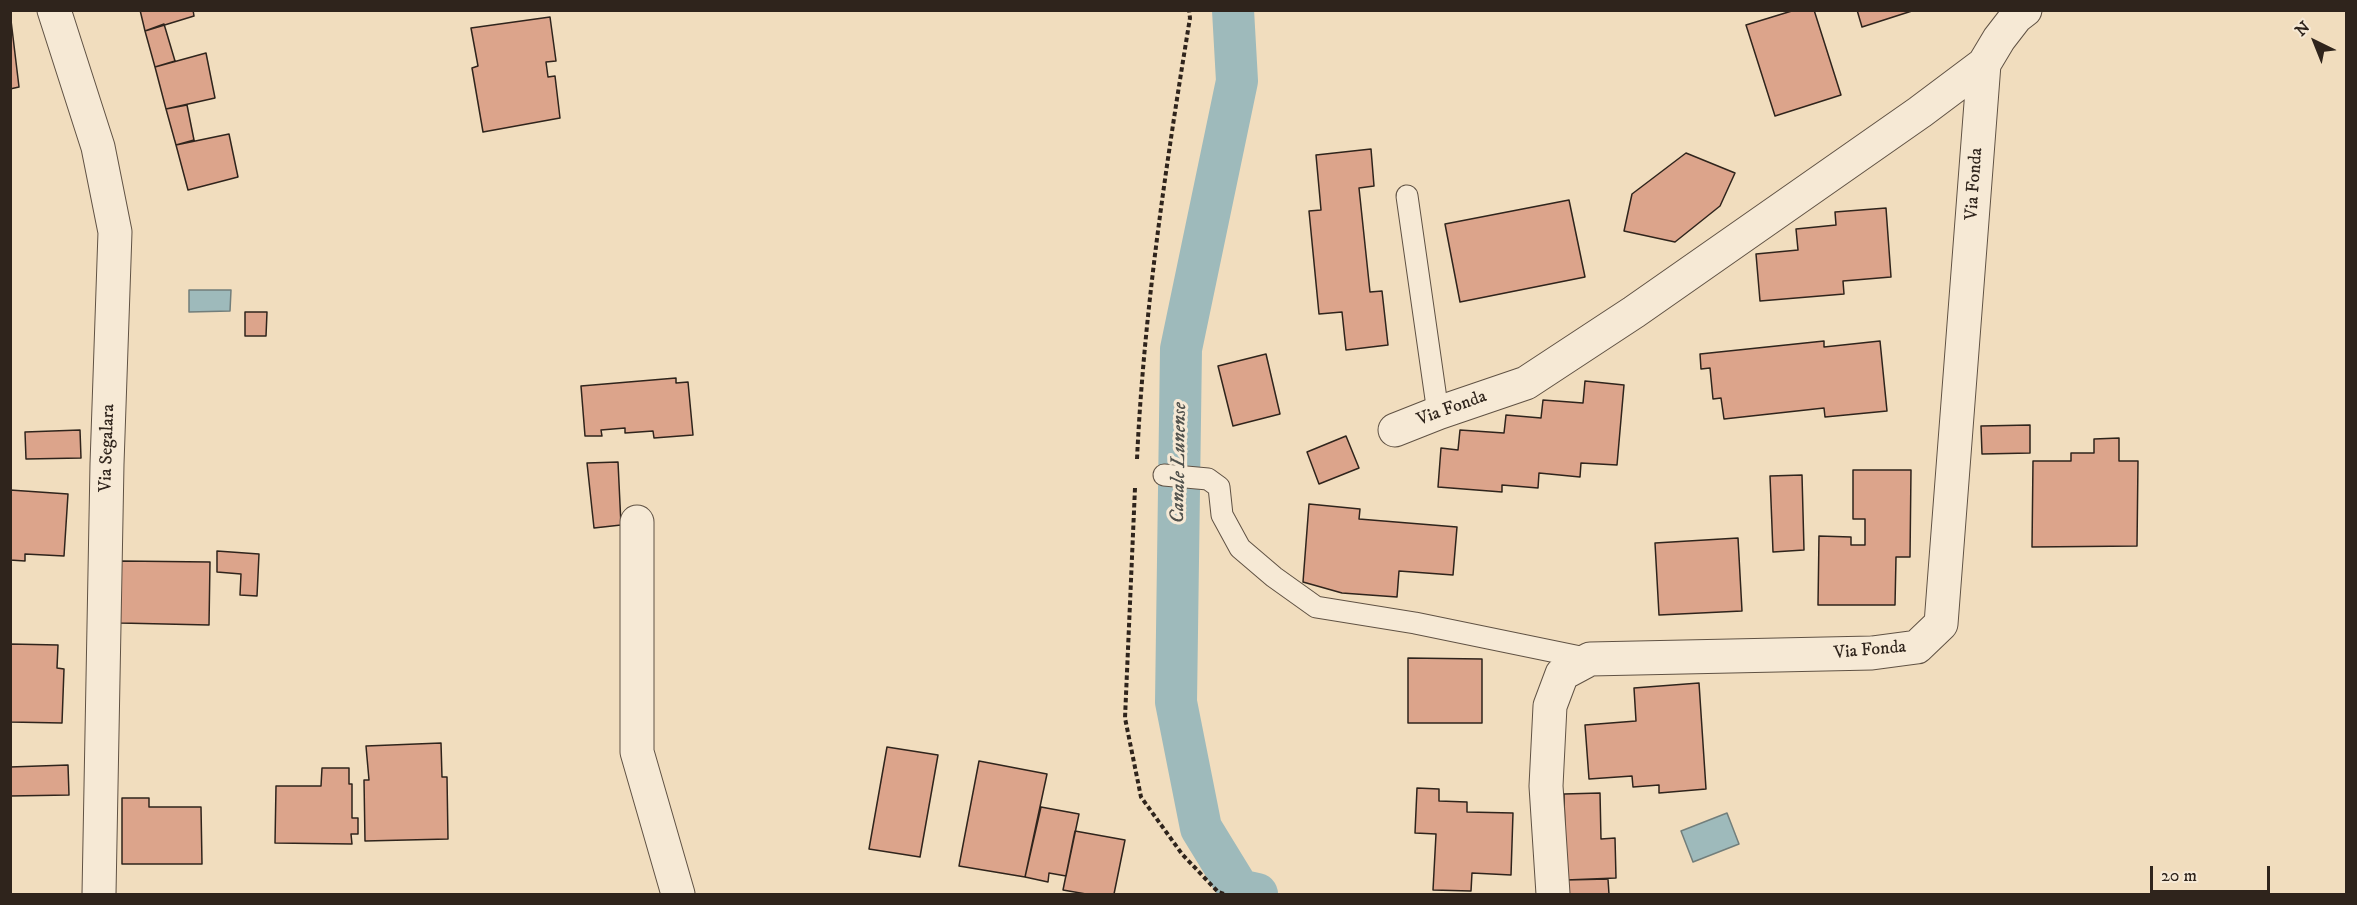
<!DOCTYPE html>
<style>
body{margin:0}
#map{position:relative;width:2357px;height:905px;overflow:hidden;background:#f1ddbe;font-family:"IM FELL DW Pica",serif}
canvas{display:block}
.frame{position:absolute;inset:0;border:12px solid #2f241c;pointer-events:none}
.north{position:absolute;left:2285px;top:12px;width:60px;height:60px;-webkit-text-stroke:4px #f6e9d5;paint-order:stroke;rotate:317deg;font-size:16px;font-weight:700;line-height:24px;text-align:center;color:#2f241c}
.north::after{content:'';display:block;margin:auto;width:21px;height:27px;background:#2f241c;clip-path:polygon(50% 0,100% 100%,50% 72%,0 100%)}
.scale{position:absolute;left:2150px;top:866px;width:120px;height:27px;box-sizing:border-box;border:3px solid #2f241c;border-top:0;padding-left:8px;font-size:18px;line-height:21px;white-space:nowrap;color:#2f241c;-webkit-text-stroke:4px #f6e9d5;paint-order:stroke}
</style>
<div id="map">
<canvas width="2357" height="905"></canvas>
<div class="frame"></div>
<div class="north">N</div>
<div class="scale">20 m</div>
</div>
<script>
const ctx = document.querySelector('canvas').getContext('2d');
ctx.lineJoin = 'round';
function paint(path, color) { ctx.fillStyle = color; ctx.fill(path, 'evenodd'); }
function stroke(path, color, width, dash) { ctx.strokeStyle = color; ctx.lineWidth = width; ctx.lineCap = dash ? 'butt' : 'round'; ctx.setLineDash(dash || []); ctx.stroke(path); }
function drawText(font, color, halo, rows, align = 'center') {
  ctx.font = font + ' "IM FELL DW Pica",serif'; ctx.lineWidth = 6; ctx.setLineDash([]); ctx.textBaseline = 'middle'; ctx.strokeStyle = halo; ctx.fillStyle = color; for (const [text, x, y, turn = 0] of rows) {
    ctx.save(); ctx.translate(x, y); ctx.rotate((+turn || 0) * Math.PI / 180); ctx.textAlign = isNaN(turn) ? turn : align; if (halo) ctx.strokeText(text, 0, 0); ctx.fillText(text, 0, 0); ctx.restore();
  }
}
const water = new Path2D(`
 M189,290H231L230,311L189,312Z
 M1727,813L1739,844L1693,862L1681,831Z`);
paint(water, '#9ebabb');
stroke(water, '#727e7b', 1.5);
stroke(new Path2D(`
 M1233,10L1237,81L1181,349L1176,702L1201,828L1239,890L1257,894`), '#9ebabb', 42);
const building = new Path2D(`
 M140,10H193L194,16L145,31Z
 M1795,10H1814L1841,95L1775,116L1746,25Z
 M1857,10H1915L1862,27Z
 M10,12L19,87L10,89Z
 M550,17L556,61L546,62L548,77L555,76L560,118L483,132L472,68L478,66L471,28Z
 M164,24L175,61L155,67L145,31Z
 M206,53L215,98L166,109L155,67Z
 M187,105L194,140L176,145L166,109Z
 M229,134L238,177L188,190L176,145Z
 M1371,149L1374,186L1359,188L1370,292L1382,291L1388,345L1346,350L1342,312L1319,314L1309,211L1321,210L1316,155Z
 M1686,153L1735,173L1720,206L1675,242L1624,231L1632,194Z
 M1569,200L1585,277L1460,302L1445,224Z
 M1886,208L1891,277L1843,281L1844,294L1760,301L1756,254L1798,250L1796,229L1836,225L1835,212Z
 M245,312H267L266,336H245Z
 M1824,341V347L1880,341L1887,411L1825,417L1824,408L1724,419L1721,398L1713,399L1710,368L1701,369L1700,354Z
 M1266,354L1280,414L1233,426L1218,366Z
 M676,378V383L688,382L693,435L654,438L653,431L625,433V428L601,430L602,436H585L581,386Z
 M1585,381L1624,385L1617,465L1581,463L1580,477L1539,473L1538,488L1502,485V492L1438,487L1441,448L1458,450L1460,430L1504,433L1506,415L1541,418L1543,400L1583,403Z
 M2030,425V453L1982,454L1981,426Z
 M80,430L81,458L26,459L25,432Z
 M1346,436L1359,468L1319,484L1307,452Z
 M2119,438V461H2138L2137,546L2032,547L2033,461H2071V453H2094V439Z
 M618,462L621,525L594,528L587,463Z
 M1853,470H1911L1910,557H1896L1895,605H1818L1819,536L1851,537V545H1865V519H1853Z
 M1802,475L1804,550L1773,552L1770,476Z
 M10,490L68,494L64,556L25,554V561L10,560Z
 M1309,504L1360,509L1359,519L1457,527L1453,575L1399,571L1397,597L1342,593L1303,582Z
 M1738,538L1742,611L1659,615L1655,543Z
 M217,551L259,554L257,596L240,595L241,574L217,572Z
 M121,561L210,562L209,625L120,623Z
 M10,644L58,645L57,668L64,669L62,723L10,722Z
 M1408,658L1482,659V723H1408Z
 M1699,683L1706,789L1659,793V785L1633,787L1632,776L1589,779L1585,725L1636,721L1634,688Z
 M441,743L442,777H447L448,839L365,841L364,780H369L366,746Z
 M887,747L938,755L920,857L869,849Z
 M979,761L1047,774L1025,877L959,866Z
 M68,765L69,795L10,796V767Z
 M322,768H349V784H352V818H358V834H351L352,844L275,843L276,786H321Z
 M1417,788L1439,789V801L1467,802V812L1513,813L1511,875L1472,873L1471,891L1433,890L1436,834L1415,833Z
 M1600,793L1601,839L1615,838L1616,878L1566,880L1564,794Z
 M122,798H149V807H201L202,864H122Z
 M1041,807L1079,814L1066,876L1049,873L1048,882L1025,877Z
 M1075,831L1125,840L1114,894H1086L1063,890Z
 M1608,879L1609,894H1567L1566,880Z`);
paint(building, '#dca48b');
stroke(building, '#2f241c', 1.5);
const service = new Path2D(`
 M1407,196L1438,413
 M1164,475L1208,479L1219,487L1222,515L1240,548L1274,577L1316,607L1415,623L1590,659`);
const minor = new Path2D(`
 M54,10L98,147L115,232L107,464L99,894
 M1395,430L1438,413L1526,383L1634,312L1920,112L1984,64L1999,39L2016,17L2025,10
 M637,522V752L678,894
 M1553,894L1546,786L1550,706L1562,674L1590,659L1872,653L1917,647L1941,624L1984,64`);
stroke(service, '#605244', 23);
stroke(minor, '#605244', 35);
stroke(new Path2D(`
 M1137,459C1144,311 1166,164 1190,18L1189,10
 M1135,488L1125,718L1141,797L1182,854L1218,892L1224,894`), '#2f241c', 4, [4.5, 3]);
stroke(service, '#f6e9d5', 21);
stroke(minor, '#f6e9d5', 33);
drawText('18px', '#2f241c', '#f6e9d5', [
 ["Via Fonda",1975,184,-86],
 ["Via Fonda",1452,409,-20],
 ["Via Segalara",108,448,-88],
 ["Via Fonda",1870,651,-5]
]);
drawText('italic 20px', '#50514c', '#f6e9d5', [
 ["Canale Lunense",1180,463,-89]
]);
</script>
